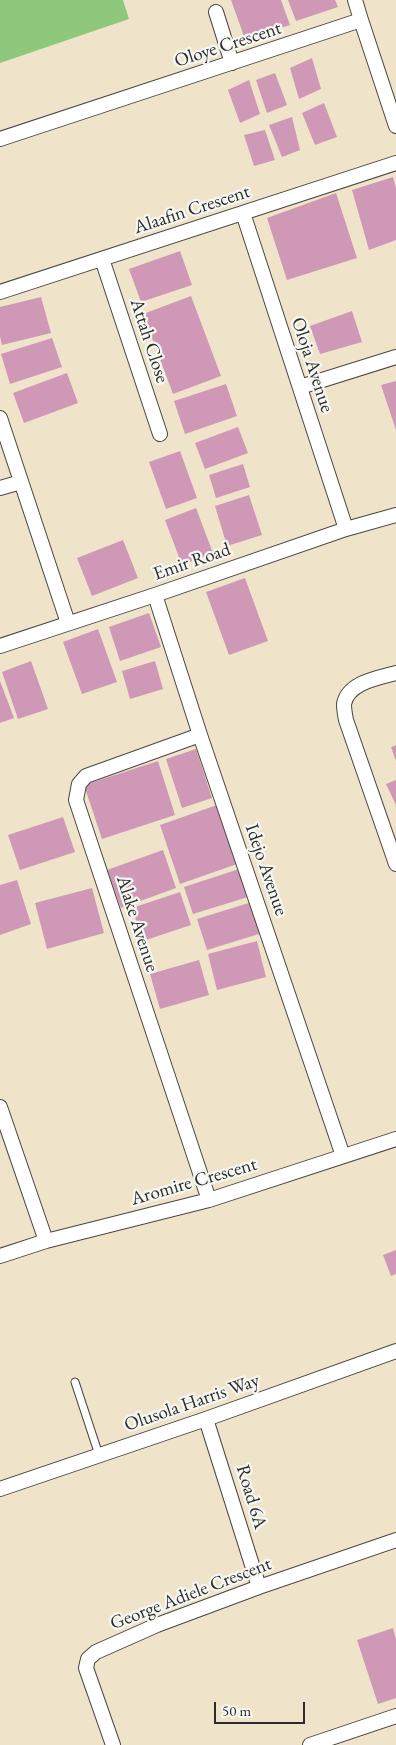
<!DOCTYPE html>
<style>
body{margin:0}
#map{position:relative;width:396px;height:1745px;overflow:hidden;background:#efe4c9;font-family:"EB Garamond",serif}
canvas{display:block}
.scale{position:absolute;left:214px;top:1702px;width:91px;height:22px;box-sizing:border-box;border:2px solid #2b2b2b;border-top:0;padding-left:6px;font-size:15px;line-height:18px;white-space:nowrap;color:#2b2b2b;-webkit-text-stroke:4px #f6f6f2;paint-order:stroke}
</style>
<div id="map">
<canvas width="396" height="1745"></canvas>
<div class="scale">50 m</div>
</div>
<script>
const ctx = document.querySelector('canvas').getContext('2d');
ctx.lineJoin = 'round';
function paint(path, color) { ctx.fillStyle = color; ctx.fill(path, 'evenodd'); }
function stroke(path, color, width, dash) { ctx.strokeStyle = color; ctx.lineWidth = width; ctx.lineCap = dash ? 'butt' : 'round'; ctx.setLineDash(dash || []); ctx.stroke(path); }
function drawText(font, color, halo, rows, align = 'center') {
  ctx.font = font + ' "EB Garamond",serif'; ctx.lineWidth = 4.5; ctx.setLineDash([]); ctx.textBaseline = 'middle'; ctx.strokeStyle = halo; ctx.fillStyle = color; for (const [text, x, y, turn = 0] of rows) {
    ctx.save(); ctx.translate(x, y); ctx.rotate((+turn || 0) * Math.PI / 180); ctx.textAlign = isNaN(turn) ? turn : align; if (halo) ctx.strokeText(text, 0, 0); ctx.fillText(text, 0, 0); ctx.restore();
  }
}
paint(new Path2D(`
 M0,0H123L129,19L0,63Z`), '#8dc87d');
paint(new Path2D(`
 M231,0H281L290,25L245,39Z
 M288,0H335L338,7L296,21Z
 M312,58L321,89L299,99L290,68Z
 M275,73L287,105L267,113L256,80Z
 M249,80L260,114L240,123L228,90Z
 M324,103L337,137L315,145L302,113Z
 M292,117L300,150L282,157L269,125Z
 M265,130L275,160L254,166L244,135Z
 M393,177L396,188V240L369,250L352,190Z
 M336,193L357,258L287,280L267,218Z
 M180,251L192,285L141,302L129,269Z
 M191,296L221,376L173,394L143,314Z
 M41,297L51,333L2,345L0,337V307Z
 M352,311L362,342L320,354L310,326Z
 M52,338L62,367L10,384L1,354Z
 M67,373L78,403L24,423L13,393Z
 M396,381V430L381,385Z
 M226,384L237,416L185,434L174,401Z
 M238,427L248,453L205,469L195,443Z
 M180,451L197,498L166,509L149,462Z
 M243,464L250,487L216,498L209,475Z
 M249,495L262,535L227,546L215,506Z
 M196,508L213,553L182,565L165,520Z
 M123,540L138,578L92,596L77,558Z
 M245,578L268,641L229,655L206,592Z
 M149,613L161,647L120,661L109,627Z
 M98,629L117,682L82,694L63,642Z
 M31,661L48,709L18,719L2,672Z
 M155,661L163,689L130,699L122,671Z
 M0,681L14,718L0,723Z
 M396,745V761L391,747Z
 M196,749L212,798L182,808L166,759Z
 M158,761L175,815L102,839L84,785Z
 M396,780V805L386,784Z
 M217,805L237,864L180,884L160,825Z
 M63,817L75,852L20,870L8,835Z
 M163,850L176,888L121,908L107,870Z
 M239,869L248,897L193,914L184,887Z
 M17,880L31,924L0,935V885Z
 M92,888L104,933L47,949L35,903Z
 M180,892L191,925L143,941L132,908Z
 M252,902L262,933L207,950L197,919Z
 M257,941L266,977L217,990L208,954Z
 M199,960L209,995L160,1009L150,974Z
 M396,1250V1274L391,1276L383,1255Z
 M393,1628L396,1639V1698L378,1704L357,1640Z`), '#cf98b7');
const service = new Path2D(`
 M75,1382L99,1455`);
const minor = new Path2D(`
 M355,0L361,20
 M216,12L232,63
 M0,139L361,20L396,126
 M243,213L346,529
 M102,259L160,434
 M0,292L396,163
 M300,387L396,357
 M0,418L68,623
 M0,488L21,482
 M155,595L200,735L343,1156
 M0,646L155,595L346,529L396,515
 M396,673C379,678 348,682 344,704C344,708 345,715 346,720L396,864
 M200,735L86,776L79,784L76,800L209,1200
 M0,1107L46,1241
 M0,1256L46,1241L209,1200L396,1139
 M206,1419L259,1587
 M0,1489L206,1419L396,1351
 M113,1745L86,1668L88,1659L96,1652L157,1625L259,1587L396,1540
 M310,1745L396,1716`);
stroke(service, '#484743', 9);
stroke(minor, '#484743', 16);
stroke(service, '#fff', 7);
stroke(minor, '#fff', 14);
drawText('19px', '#2b2b2b', '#f6f6f2', [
 ["Oloye Crescent",228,45,-18],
 ["Alaafin Crescent",192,210,-18],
 ["Attah Close",149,341,72],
 ["Oloja Avenue",312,365,72],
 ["Emir Road",192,562,-19],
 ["Idejo Avenue",266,870,71],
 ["Alake Avenue",137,924,72],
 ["Aromire Crescent",194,1182,-16],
 ["Olusola Harris Way",192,1403,-19],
 ["Road 6A",251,1497,73],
 ["George Adiele Crescent",191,1594,-21]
]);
</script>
